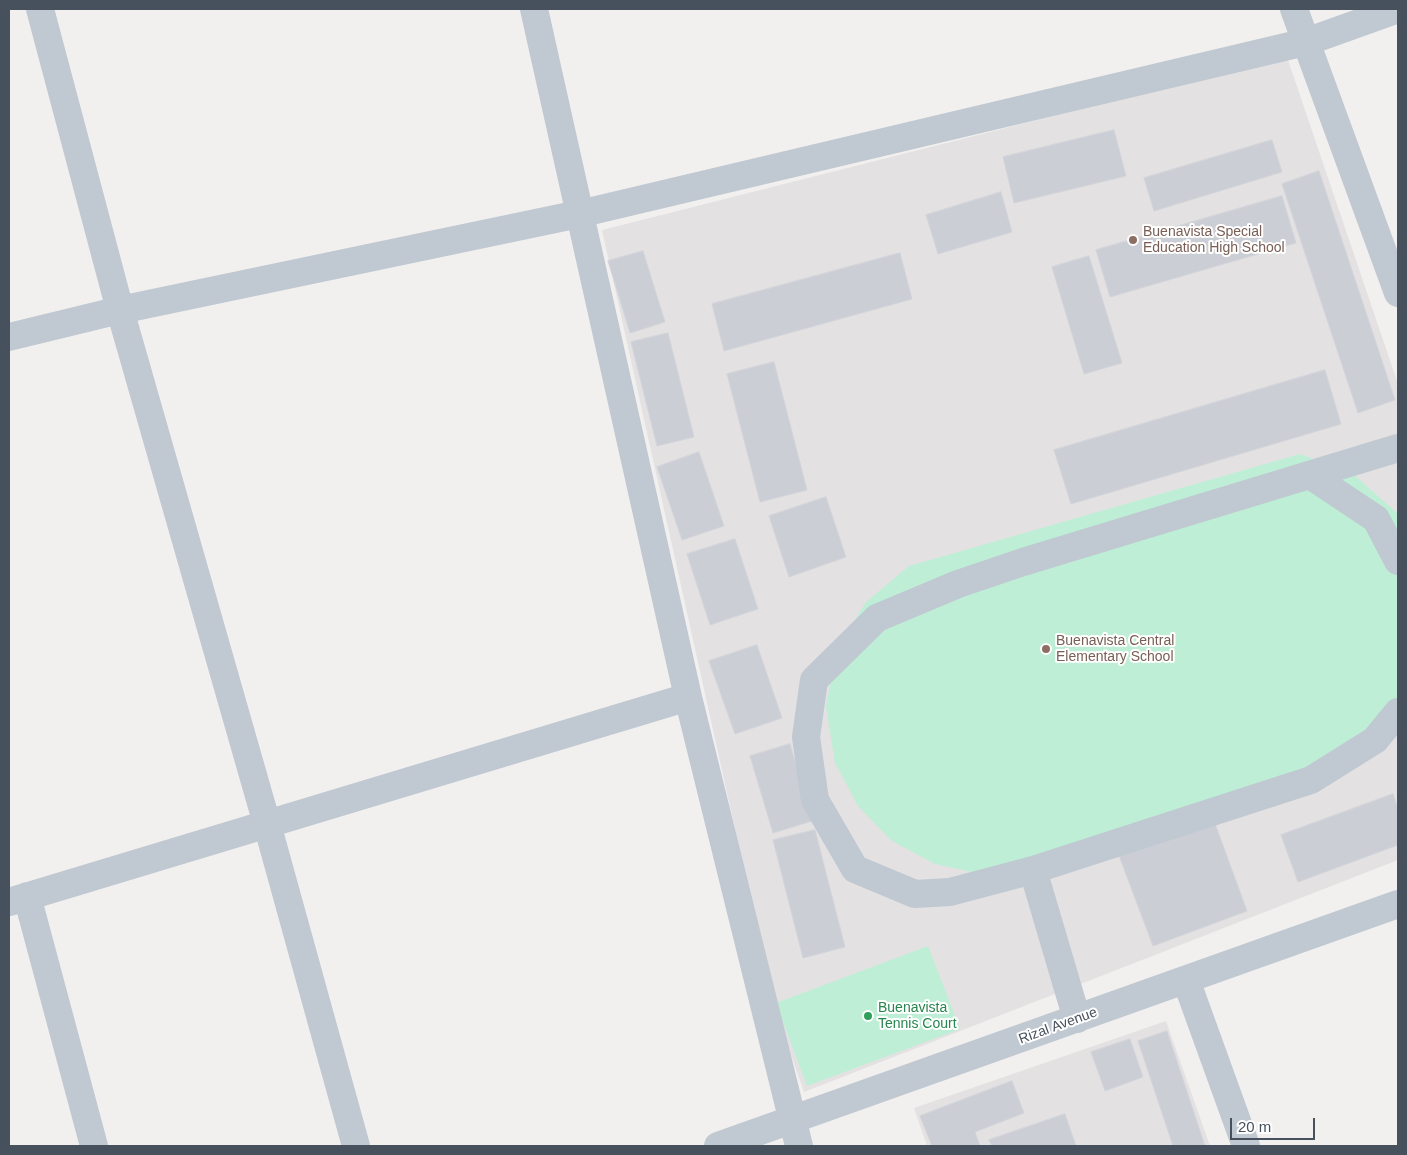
<!DOCTYPE html>
<style>
body{margin:0}
#map{position:relative;width:1407px;height:1155px;overflow:hidden;background:#f2f0ef;font-family:Helvetica,sans-serif}
canvas{display:block}
.frame{position:absolute;inset:0;border:10px solid #47505d;pointer-events:none}
.scale{position:absolute;left:1230px;top:1118px;width:85px;height:22px;box-sizing:border-box;border:2px solid #47505d;border-top:0;padding-left:6px;font-size:15px;line-height:18px;white-space:nowrap;color:#47505d;-webkit-text-stroke:4px #fff;paint-order:stroke}
</style>
<div id="map">
<canvas width="1407" height="1155"></canvas>
<div class="frame"></div>
<div class="scale">20 m</div>
</div>
<script>
const ctx = document.querySelector('canvas').getContext('2d');
ctx.lineJoin = 'round';
function paint(path, color) { ctx.fillStyle = color; ctx.fill(path, 'evenodd'); }
function stroke(path, color, width, dash) { ctx.strokeStyle = color; ctx.lineWidth = width; ctx.lineCap = dash ? 'butt' : 'round'; ctx.setLineDash(dash || []); ctx.stroke(path); }
function drawText(font, color, halo, rows, align = 'center') {
  ctx.font = font + ' Helvetica,sans-serif'; ctx.lineWidth = 4; ctx.setLineDash([]); ctx.textBaseline = 'middle'; ctx.strokeStyle = halo; ctx.fillStyle = color; for (const [text, x, y, turn = 0] of rows) {
    ctx.save(); ctx.translate(x, y); ctx.rotate((+turn || 0) * Math.PI / 180); ctx.textAlign = isNaN(turn) ? turn : align; if (halo) ctx.strokeText(text, 0, 0); ctx.fillText(text, 0, 0); ctx.restore();
  }
}
paint(new Path2D(`
 M1287,57L1398,384V860L804,1092L775,1009L602,230Z
 M1166,1021L1210,1146H927L914,1108Z`), '#e3e1e1');
paint(new Path2D(`
 M1300,454L1353,474L1398,514V721L1355,759L982,874L935,864L892,841L858,806L835,763L826,707L836,651L866,602L909,566Z
 M928,946L960,1029L807,1086L776,1003Z`), '#beefd6');
const building = new Path2D(`
 M1114,130L1126,176L1014,203L1003,157Z
 M1272,140L1282,172L1154,211L1144,178Z
 M1319,171L1395,400L1358,413L1282,184Z
 M1001,192L1012,232L938,254L926,215Z
 M1282,196L1296,243L1110,297L1096,250Z
 M643,251L665,322L630,333L608,261Z
 M900,253L912,299L724,351L712,304Z
 M1089,256L1122,363L1084,374L1052,267Z
 M668,333L694,437L657,446L631,342Z
 M774,362L807,490L760,502L727,374Z
 M1325,370L1341,424L1071,504L1054,450Z
 M699,452L724,526L682,540L657,467Z
 M826,497L846,557L789,577L769,516Z
 M735,539L758,609L710,625L687,554Z
 M757,645L782,718L735,734L709,661Z
 M790,744L812,821L773,833L750,756Z
 M1393,794L1398,809V845L1298,882L1281,835Z
 M1213,818L1247,911L1153,946L1118,853Z
 M815,830L845,947L803,958L773,840Z
 M1167,1031L1205,1146H1173L1138,1041Z
 M1130,1039L1143,1077L1105,1091L1091,1052Z
 M1012,1081L1024,1113L975,1132L980,1146H932L920,1116Z
 M1065,1114L1076,1146H992L989,1140Z`);
paint(building, '#cbced5');
stroke(building, '#d3d5db', 1);
stroke(new Path2D(`
 M40,9L120,310L267,824L356,1146
 M534,9L688,697L799,1146
 M1294,9L1398,293
 M9,337L120,310L579,214L1306,42L1398,9
 M1398,448L1023,562L958,584L877,618L814,680L806,737L815,800L855,869L915,894L950,892L1033,870L1311,780L1375,740L1398,712
 M1310,475L1376,519L1398,561
 M1033,870L1077,1019
 M27,896L94,1146
 M9,902L688,697
 M1186,980L1246,1146
 M718,1146L1398,904`), '#c0c8d1', 28);
for (const [x, y, r, color] of [
 [1133,240,5,"#8d6e63"],
 [1046,649,5,"#8d6e63"],
 [868,1016,5,"#2e9e5b"]
]) { const dot = new Path2D(); dot.arc(x, y, r, 0, 2 * Math.PI); ctx.fillStyle = color; ctx.fill(dot); stroke(dot, '#fff', 2); }
drawText('14px', '#785e54', '#fff', [
 ["Buenavista Special",1143,232],
 ["Education High School",1143,248],
 ["Buenavista Central",1056,641],
 ["Elementary School",1056,657]
], 'left');
drawText('14px', '#27864d', '#fff', [
 ["Buenavista",878,1008],
 ["Tennis Court",878,1024]
], 'left');
drawText('14px', '#47505d', '#fff', [
 ["Rizal Avenue",1058,1026,-20]
]);
</script>
